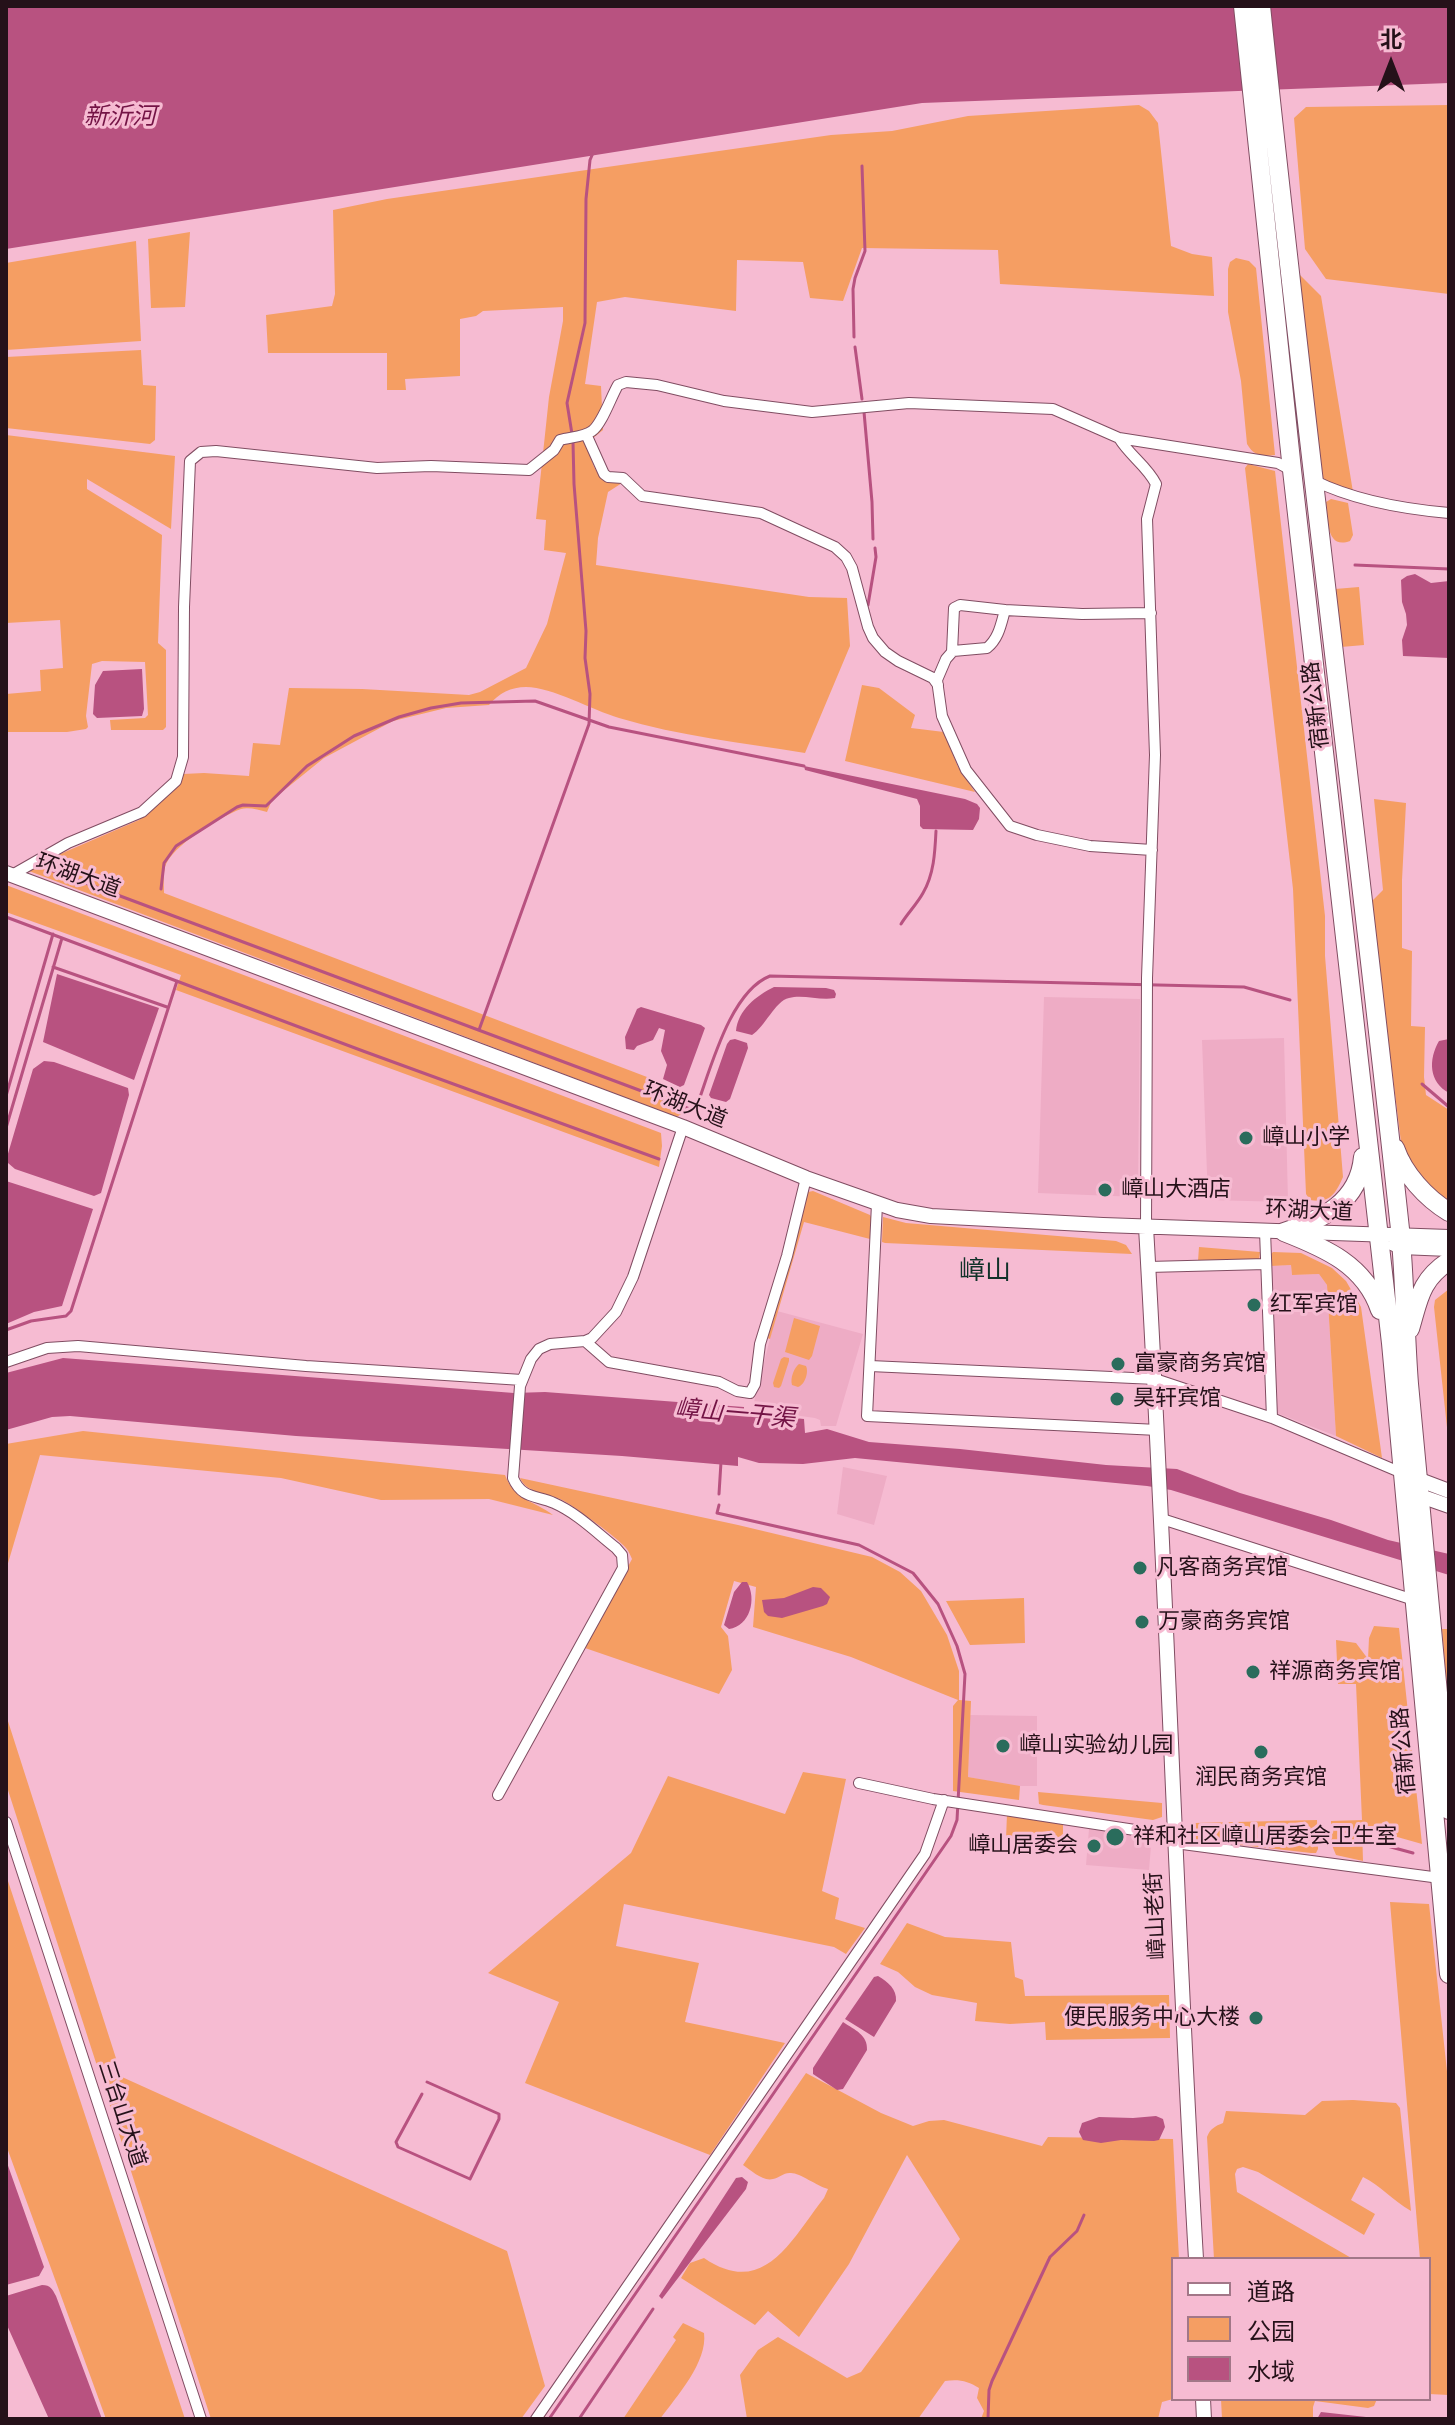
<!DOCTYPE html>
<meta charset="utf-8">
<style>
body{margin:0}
#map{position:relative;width:1455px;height:2425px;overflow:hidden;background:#f6bbd2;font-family:Montserrat,"Noto Sans SC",sans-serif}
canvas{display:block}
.frame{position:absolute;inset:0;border:8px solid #251119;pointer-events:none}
.legend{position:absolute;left:1171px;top:2257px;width:260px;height:144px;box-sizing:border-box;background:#f6bbd2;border:2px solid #a27788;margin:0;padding:10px 14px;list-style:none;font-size:24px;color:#251119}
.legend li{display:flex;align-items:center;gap:16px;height:40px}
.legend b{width:40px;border:2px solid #a27788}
.north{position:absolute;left:1351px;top:24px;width:80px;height:80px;-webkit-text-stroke:6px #f6bbd2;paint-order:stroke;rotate:0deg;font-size:22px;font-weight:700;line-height:32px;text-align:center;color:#251119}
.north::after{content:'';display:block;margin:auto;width:28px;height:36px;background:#251119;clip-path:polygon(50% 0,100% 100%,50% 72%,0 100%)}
</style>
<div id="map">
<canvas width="1455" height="2425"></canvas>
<div class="frame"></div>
<ul class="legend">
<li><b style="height:10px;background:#fff"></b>道路</li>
<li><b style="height:22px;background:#f59e63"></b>公园</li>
<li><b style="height:22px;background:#b85280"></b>水域</li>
</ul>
<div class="north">北</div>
</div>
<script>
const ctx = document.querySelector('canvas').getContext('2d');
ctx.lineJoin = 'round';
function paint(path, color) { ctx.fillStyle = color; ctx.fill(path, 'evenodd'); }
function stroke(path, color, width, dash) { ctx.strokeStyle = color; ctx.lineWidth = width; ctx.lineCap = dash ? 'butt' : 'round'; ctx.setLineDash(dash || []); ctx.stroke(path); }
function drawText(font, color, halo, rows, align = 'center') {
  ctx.font = font + ' Montserrat,"Noto Sans SC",sans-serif'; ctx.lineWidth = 6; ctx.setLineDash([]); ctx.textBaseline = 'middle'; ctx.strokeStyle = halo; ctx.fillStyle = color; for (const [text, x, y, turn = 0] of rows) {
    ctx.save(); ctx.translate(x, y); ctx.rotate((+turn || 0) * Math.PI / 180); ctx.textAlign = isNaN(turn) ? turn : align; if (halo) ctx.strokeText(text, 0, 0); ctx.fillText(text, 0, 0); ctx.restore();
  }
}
paint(new Path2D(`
 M1044,997L1140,999L1138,1197L1038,1193Z
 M1284,1038L1288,1202L1208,1200L1202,1040Z
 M1291,1265L1292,1275L1319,1274L1327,1285L1336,1436L1277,1413L1271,1266Z
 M777,1311L863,1334L836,1426H821L820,1420L815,1418L794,1415L795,1409L754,1402Z
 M843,1467L887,1476L874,1525L837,1514Z
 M970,1715L1037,1716V1786H1014L968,1777Z
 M1089,1829L1152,1834L1149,1870L1086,1865Z`), '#eeacc5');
paint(new Path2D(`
 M1139,105L1149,111L1158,123L1171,246L1192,254L1212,257L1214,296L1000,284L998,250L862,248L843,301L810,298L803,262L737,260L736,311L625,297L597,302L585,384L601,386L603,430L587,443C595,471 592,475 622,483L608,492L598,538L596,565L809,597L847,598L850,646L805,753C743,743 679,736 619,718C592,710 552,687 526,687C511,687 499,693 489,705L446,708L393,721L324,758L272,800L267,812C259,810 249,807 241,809C221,816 171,846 165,867C163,874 164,885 164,893L689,1093L681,1114L677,1117L29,871L58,855L139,820L180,784L183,774L204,773L249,776L253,743L280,745L289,688L362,689L469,695L480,692L526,668L547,624L566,553L544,550L546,520L536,519L549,397L563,321V307L483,311L476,316L460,319V376L405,379L406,390H387V353H268L266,315L332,306L335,294L333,210L387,199L607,167L831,135L892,131L968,116Z
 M1449,105V294L1326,279L1305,249L1294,118L1306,107Z
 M190,232L185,307L151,308L148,239Z
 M136,241L141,341L6,350V263Z
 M1236,258L1249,261L1256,268L1275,455C1262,457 1254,456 1247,444L1241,381L1228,312V269L1230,262Z
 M1298,273L1321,296L1353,492L1320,478Z
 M141,350L143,385L156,386L155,440L150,444L6,428V357Z
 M6,435L175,456L171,529L87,479V489L162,535L158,643L166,650V727L163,730H111L110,720L145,718L148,715L145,662L102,661L92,664L86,716L88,727L86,729L67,732H6V694L41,691L40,670L63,668L60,620L6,623Z
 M1248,464L1275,471L1325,916V956L1343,1177C1336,1193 1330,1204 1310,1200L1306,1194L1293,889L1245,468Z
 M1331,499L1348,503L1353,535L1350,541C1326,550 1328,519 1326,502Z
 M1359,587L1364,645L1341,647L1335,589Z
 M862,685L879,688L915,715L911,728L944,732L958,767L975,792L845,761Z
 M1374,799L1406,803L1402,880V948L1412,951L1411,1026L1425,1027L1424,1077L1426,1095L1449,1110V1202C1429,1189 1407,1166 1401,1142L1371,902L1383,890Z
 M6,885L661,1133L662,1146L659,1167L176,990L181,975L6,912Z
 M813,1191L870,1215L872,1219L870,1239L804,1222L770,1339L765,1337L808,1192Z
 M883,1217L906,1223L1116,1241L1126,1245L1132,1254L885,1243L882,1242Z
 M1199,1247L1260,1252L1259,1260L1198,1261Z
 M1273,1252L1301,1253L1332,1268L1346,1281L1361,1307L1382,1458L1336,1436L1327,1285L1319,1274L1292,1275L1291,1265L1271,1266V1254Z
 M1449,1289V1446L1434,1307L1435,1300Z
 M794,1318L820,1326L812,1356L809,1360L785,1352Z
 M784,1357L789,1358V1361L781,1386L779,1388L774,1387L773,1383L781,1359Z
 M799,1364L806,1366C809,1372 805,1385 798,1387L792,1385C790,1378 794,1368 799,1364Z
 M83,1431L505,1475C515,1501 533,1500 553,1515L489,1499L381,1500L281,1478L40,1455L6,1570V1444Z
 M520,1478L738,1525L872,1557L900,1572L921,1591L947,1635L959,1671V1700L971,1701L968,1777L1020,1786L1019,1800L953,1791V1706L958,1700L851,1657L753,1627L756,1587L734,1581L721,1627L728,1636L732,1670L719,1694L585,1648L632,1559C630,1555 629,1551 626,1548C619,1539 575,1507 564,1501C549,1493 527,1494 520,1478Z
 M1024,1598L1025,1643L970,1645L946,1601Z
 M1374,1626L1399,1628L1422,1844L1362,1827L1363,1861L1336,1855L1331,1843V1821L1362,1820L1356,1684H1338L1336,1640L1356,1643L1368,1659L1369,1638Z
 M1442,1629H1449V1711Z
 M6,1715L122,2077L507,2251L545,2386L521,2419H211L6,1784Z
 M803,1772L846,1779L822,1891L839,1898L835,1919L865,1928L846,1954L834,1947L624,1904L616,1946L699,1963L685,2022L785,2043L710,2155L525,2083L559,2002L488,1973L631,1853L668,1776L785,1814Z
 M1038,1792L1162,1803V1817L1153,1820L1043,1805L1039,1804Z
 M1007,1814L1063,1823V1837L1006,1839Z
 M1317,1820L1318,1849L1316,1853H1311L1197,1840L1194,1837L1195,1823Z
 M6,1875L185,2419H106L6,2145Z
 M1390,1902L1429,1904L1449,2090V2395L1429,2394V2259H1420Z
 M907,1923L945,1937L1011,1942L1015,1977L1023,1980L1025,1996L1169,1995L1170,2038L1046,2040L1045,2022L1010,2024L975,2021L977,2003L932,1995L915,1987L898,1972L880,1964Z
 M806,2073L881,2113L913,2126L929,2121L944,2120L1042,2146L1048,2137L1173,2139L1179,2259H1173V2399L1162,2402L1158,2419H981L984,2411L977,2398L979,2388C968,2381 959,2379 945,2381L918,2419H747L740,2375L758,2350L778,2337L847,2378L861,2372L960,2239L907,2155L849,2264L799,2337L768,2311L755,2325L681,2278L690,2263L704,2258C764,2299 791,2240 824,2198L828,2189C817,2186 800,2173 791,2173C784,2172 779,2178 773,2179C763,2182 751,2170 743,2165Z
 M1353,2100L1396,2103L1400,2108L1411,2211C1392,2200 1381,2186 1363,2177L1351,2200L1375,2214L1364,2235L1258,2172L1243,2167L1237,2169L1235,2174L1237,2192L1353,2259H1214L1207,2137C1210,2129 1215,2126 1223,2123L1226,2111L1305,2115L1322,2101Z
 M683,2323L704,2333C708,2362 676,2397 660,2419H623L676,2340L673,2337Z
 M1221,2399H1377L1374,2406L1368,2408L1315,2401L1313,2407V2419H1222Z`), '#f59e63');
paint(new Path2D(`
 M6,6H1449V83L922,103L6,249Z
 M1415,574L1431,583L1449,581V658L1403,656L1402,640L1407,625L1406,614L1402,602L1401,580L1407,576Z
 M142,669L144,709L142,716L97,718L93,714L95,685L103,671Z
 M804,766L965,799L977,804L980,808L979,819L973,830L923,829L920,826V806L917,799L805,770Z
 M57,974L159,1008L134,1080L43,1042Z
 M774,987L826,988L834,990L836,994L835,998C820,1001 803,994 789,998C775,1001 765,1027 752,1035L736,1031C738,1010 756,996 774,987Z
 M641,1007L701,1025L705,1028L684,1085L680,1087L663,1079L667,1065L661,1051L665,1030L659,1028L653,1040L637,1046L634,1050L626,1049L625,1037L637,1009Z
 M735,1039L747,1043L748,1048L730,1099L726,1102L711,1098L709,1095L727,1044L730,1040Z
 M1449,1039V1093C1429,1082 1428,1060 1439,1041Z
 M44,1061L54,1062L128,1088L129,1095L101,1193L94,1196L15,1169L8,1163L7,1157L33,1069Z
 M6,1181L93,1209L62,1306L34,1312L6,1324Z
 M63,1358L514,1393L545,1392L744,1407V1413L804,1419L805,1433L827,1429L869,1442L960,1449L1106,1465L1177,1469L1240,1493L1331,1520L1388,1540L1449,1554V1575L1171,1490L1147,1486L855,1458L803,1464L759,1463L738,1457V1466L622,1456L296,1436L70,1416L52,1417L6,1430V1373Z
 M742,1582H747C757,1599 750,1626 729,1629L724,1625L734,1592Z
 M813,1587L821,1588L830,1597L827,1604L823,1606L782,1618L768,1616L764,1612L762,1600L784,1598Z
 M878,1976C888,1982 897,1989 896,2001L874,2037L845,2019L874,1977Z
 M843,2022C855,2030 868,2035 867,2050L843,2089L837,2090L813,2074V2068Z
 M1156,2116L1163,2119L1165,2127L1159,2140L1154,2141L1121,2140L1101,2143L1083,2140L1079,2132L1082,2123L1099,2117L1133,2118Z
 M6,2160L44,2267L39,2276L6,2285Z
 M742,2177L748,2182L746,2189L662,2299L659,2296L736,2178Z
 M42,2285C51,2285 52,2289 56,2296L102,2419H49L6,2323V2296Z
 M1321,2412L1384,2419H1317Z`), '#b85280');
stroke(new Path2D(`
 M854,337L853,289L855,278L865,251L862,166
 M855,347L862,399
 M864,412L872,502L873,539
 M572,434L567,403L585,323L586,199L590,160L593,153
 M1355,565L1449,569
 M868,605L876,557L875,548
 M48,869L695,1111C710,1072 729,992 770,976L1244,987L1290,1000
 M161,889L164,863L176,846L237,807L243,805L266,806L307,766L354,736L399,717L431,708L461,703L535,701L609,727L804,766
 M6,917L363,1051L659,1159
 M901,924C907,914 917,904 923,893C934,874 935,852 936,831
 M53,967L167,1007
 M479,1030L589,724L590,694L585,658L586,631L574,484L573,442
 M1422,1084L1449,1107
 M6,1096L53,934
 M6,1128L62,938
 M6,1330L31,1321L66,1316L71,1311L177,981
 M719,1494L721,1462
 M1365,1840L1413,1853
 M422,2094L396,2142L398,2147L470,2179L499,2119V2114L427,2082
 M549,2419L951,1836L957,1820L965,1674L957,1646L938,1604L913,1573L859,1545L717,1513L719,1505
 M579,2419L653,2309
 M988,2419L989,2390L992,2381L1050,2257L1077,2231L1084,2215`), '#b85280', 3);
const street = new Path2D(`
 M586,434L604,474L608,477L623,478L642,496L761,513L835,547L846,557L852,568L868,627L873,638L885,652L898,661L933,678L938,685
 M1119,438C1129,455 1147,466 1156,484L1147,519L1155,755L1147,978L1146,1227
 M1313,480C1355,501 1403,509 1449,513
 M1151,613L1082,614L1005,610C1001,624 999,638 987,648L953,651L946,659L937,680L942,716L966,770L1010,826L1037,835L1090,846L1152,850
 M952,652L954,608L960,605L1005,610
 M12,875L68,843L142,812L176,781L183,757L184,607L190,461L201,452L216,451L377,468L431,466L529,470L554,450L560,440C570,437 584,437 592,431C602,424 611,397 618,385L626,382L657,385L724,401L812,412L909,403L1053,409L1119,438L1278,463L1291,470
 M877,1204L867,1416L1158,1430
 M1265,1231L1272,1418
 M1148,1267L1266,1264
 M585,1341L609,1362L719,1382L737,1391L750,1393L755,1384L760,1344L787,1256L806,1178
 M6,1362L47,1348L78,1346L306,1366L522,1380
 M870,1366L1155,1379L1272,1418L1402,1473
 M1162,1519L1414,1600
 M859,1783L933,1799L1174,1836
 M498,1795L623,1568L622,1555L616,1548C597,1533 577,1513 554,1503C536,1495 522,1499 513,1478L520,1386L531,1359L539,1349L550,1344L585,1341L592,1338L616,1312L633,1277L683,1127
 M6,1822L201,2419
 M1175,1843L1440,1878
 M536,2419L925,1854L944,1800`);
const secondary = new Path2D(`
 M6,873L683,1127L806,1178L897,1210L931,1216L1103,1225L1449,1237
 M1146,1227C1166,1571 1176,1915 1196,2259
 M1392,1243L1401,1247L1449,1249
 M1412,1477L1449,1491
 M1412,1493L1449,1506
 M1203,2399L1204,2419`);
const highway = new Path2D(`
 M1243,6L1292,470L1391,1343L1449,1974
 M1261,6C1303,414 1356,821 1400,1229C1405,1280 1405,1332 1409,1384C1421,1526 1435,1668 1449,1810
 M1395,1148C1404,1174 1426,1198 1449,1212
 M1284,1232C1325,1248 1365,1265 1380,1310
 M1284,1232C1322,1220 1359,1202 1363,1157
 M1410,1329C1419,1299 1420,1280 1449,1261`);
stroke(street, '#804d62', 12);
stroke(secondary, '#804d62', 16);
stroke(highway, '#804d62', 20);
stroke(street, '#fff', 10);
stroke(secondary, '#fff', 14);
stroke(highway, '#fff', 18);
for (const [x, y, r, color] of [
 [1246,1138,8,"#2a6c5c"],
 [1105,1190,8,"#2a6c5c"],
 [1254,1305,8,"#2a6c5c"],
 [1118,1364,8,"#2a6c5c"],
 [1117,1399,8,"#2a6c5c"],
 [1140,1568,8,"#2a6c5c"],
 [1142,1622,8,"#2a6c5c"],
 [1253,1672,8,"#2a6c5c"],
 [1003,1746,8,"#2a6c5c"],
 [1261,1752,8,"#2a6c5c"],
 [1115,1837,10,"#2a6c5c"],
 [1094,1846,8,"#2a6c5c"],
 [1256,2018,8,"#2a6c5c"]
]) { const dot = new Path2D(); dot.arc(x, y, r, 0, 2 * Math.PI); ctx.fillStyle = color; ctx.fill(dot); stroke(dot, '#f6bbd2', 3); }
drawText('22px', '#251119', '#f6bbd2', [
 ["宿新公路",1316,705,-97],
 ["环湖大道",78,876,20],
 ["环湖大道",685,1105,22],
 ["环湖大道",1309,1211,3],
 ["宿新公路",1404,1751,-95],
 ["嶂山老街",1156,1916,-93],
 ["三台山大道",122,2114,72]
]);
drawText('22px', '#251119', '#f6bbd2', [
 ["嶂山小学",1262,1138],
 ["嶂山大酒店",1121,1190],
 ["红军宾馆",1270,1305],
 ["富豪商务宾馆",1134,1364],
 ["昊轩宾馆",1133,1399],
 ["凡客商务宾馆",1156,1568],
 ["万豪商务宾馆",1158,1622],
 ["祥源商务宾馆",1269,1672],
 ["嶂山实验幼儿园",1019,1746],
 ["润民商务宾馆",1261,1778,"center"],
 ["祥和社区嶂山居委会卫生室",1133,1837],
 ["嶂山居委会",1078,1846,"right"],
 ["便民服务中心大楼",1240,2018,"right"]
], 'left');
drawText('italic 24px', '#731345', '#f6bbd2', [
 ["新沂河",120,117],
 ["嶂山一干渠",735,1414,5]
]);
drawText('26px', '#113129', '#f6bbd2', [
 ["嶂山",985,1271]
]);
</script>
